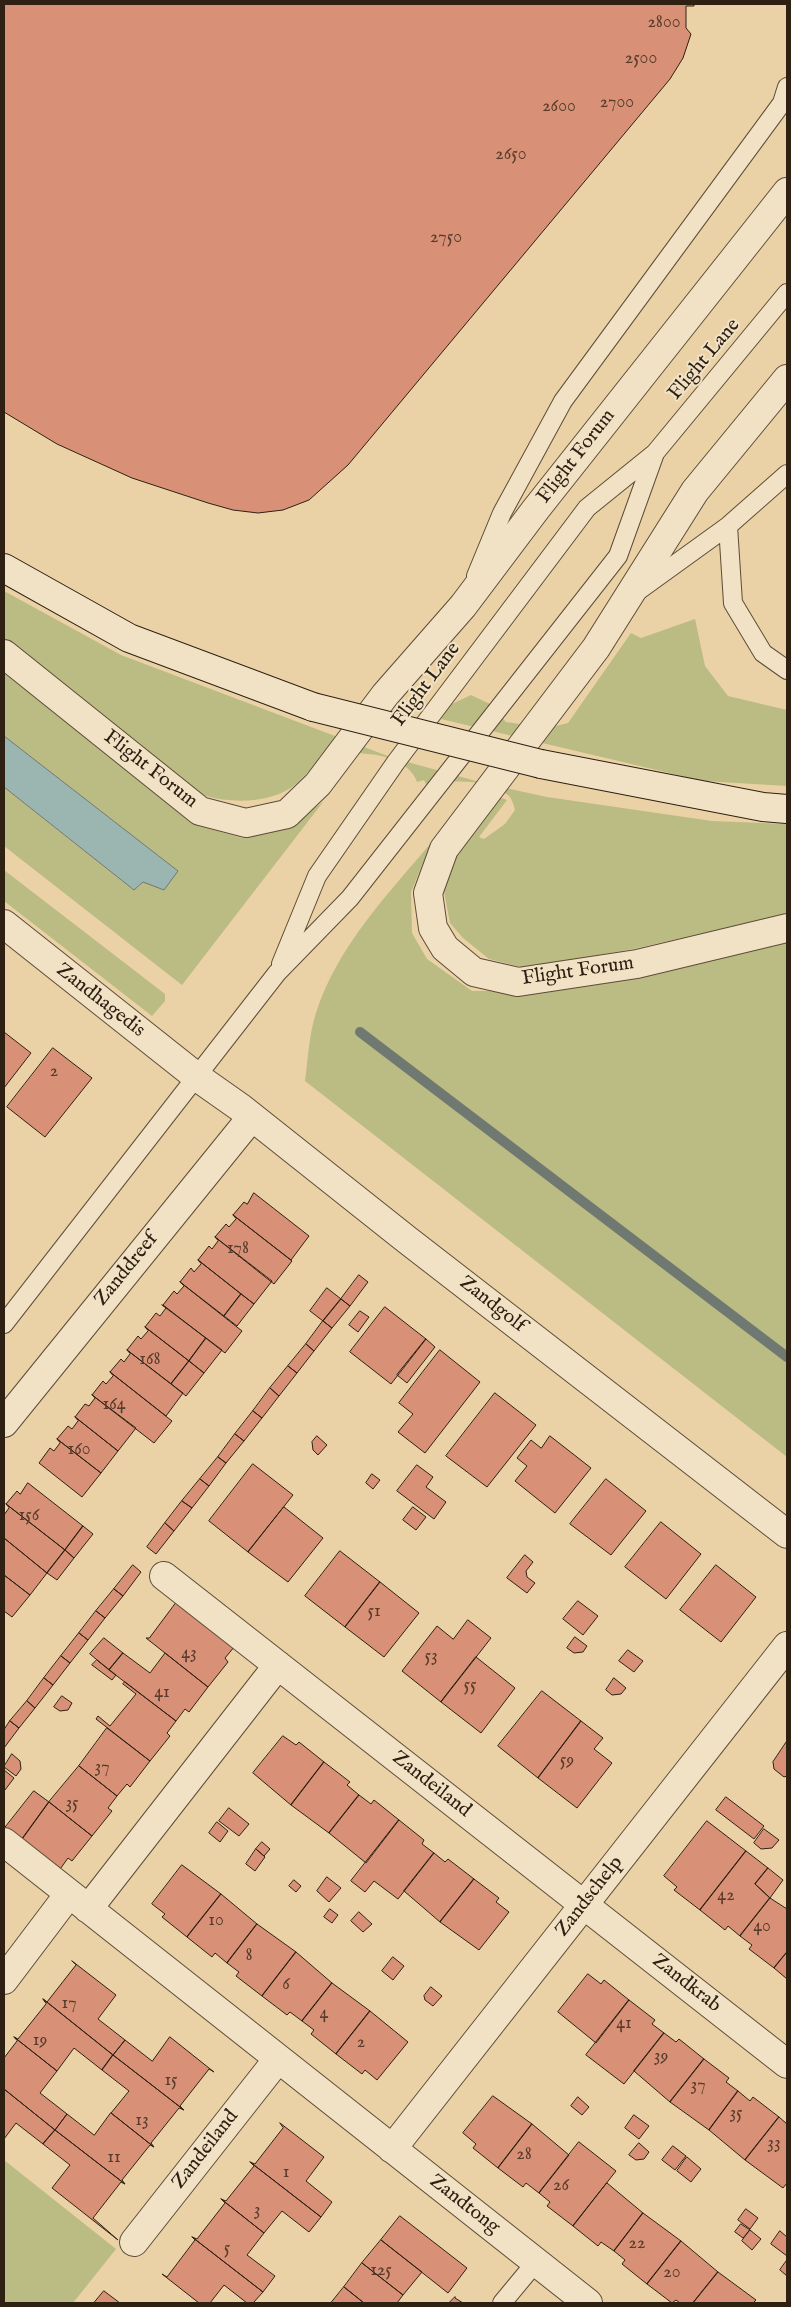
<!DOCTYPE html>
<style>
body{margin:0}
#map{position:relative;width:791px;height:2307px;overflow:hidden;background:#ead2a6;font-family:"IM FELL English",serif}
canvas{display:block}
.frame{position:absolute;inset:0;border:5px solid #2e2013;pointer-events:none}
</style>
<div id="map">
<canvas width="791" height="2307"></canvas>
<div class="frame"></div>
</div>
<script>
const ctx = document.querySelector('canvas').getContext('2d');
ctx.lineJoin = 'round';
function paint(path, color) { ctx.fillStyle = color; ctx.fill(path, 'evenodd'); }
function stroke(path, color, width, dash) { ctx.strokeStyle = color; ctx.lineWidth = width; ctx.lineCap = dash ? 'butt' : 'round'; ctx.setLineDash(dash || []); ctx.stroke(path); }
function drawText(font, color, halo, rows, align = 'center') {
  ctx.font = font + ' "IM FELL English",serif'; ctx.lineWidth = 4; ctx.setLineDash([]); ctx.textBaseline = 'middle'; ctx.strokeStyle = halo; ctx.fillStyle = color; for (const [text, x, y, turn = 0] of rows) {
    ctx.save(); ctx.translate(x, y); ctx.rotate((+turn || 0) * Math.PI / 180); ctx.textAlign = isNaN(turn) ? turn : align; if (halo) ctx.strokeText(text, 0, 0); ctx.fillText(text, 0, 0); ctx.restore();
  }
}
paint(new Path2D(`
 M4,591L121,655L393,758L487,784L547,797L712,821L787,824V914L633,949L525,968L489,959L463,938L450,923L444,891L452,860L499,797L507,800L479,837L484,839L505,824L515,810C514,806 512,799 509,796C490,777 450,781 426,784L424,780L417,782C408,754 358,749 333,756C316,760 309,772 297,783C275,803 233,804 206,796C200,795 194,790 189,787L4,639Z
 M695,619L705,666L728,696L787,710V786L703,781L441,719L452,704L471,695L490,704L506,722L548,728L568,723L631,633L641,638Z
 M4,673L199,826L242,838L290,825L323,802L182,985L4,846V787L134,890L143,882L178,871L4,736Z
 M431,843L411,892L412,933L427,959L472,991H553L639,974L787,940V1457L305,1081C308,1059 309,1034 316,1013C337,947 387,895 431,843Z
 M4,870L165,994V1001L152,1016L4,901Z
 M4,2160L116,2249L73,2303H4Z`), '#bbbb84');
const water = new Path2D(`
 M4,736L178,871L164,890L143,882L134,890L4,787Z`);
paint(water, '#9bb5b1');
stroke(water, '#6f7972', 1);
stroke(new Path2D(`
 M360,1032L787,1357`), '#6f7972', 10);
const building = new Path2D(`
 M4,4H694V6H686V28L691,34L683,58L670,79L348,465L309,500L283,510L258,513L233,510L208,503L132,478L57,444L4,412Z
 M4,1032L31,1053L4,1088Z
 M53,1048L92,1078L45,1137L7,1107Z
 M254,1193L309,1236L291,1260L233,1215L244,1202L247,1204Z
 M233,1215L292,1261L274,1284L215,1237L226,1224L229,1227L236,1219Z
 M215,1237L272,1281L254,1304L198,1260L209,1246L212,1249L218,1241Z
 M198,1260L241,1294L224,1316L180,1282L191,1268L194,1272L201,1264Z
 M359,1275L368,1282L350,1306L341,1299Z
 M180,1282L242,1331L225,1353L163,1305L174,1291L177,1294L184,1286Z
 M327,1288L341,1299L323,1321L310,1311Z
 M241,1294L254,1304L237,1326L224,1316Z
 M341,1299L350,1306L332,1328L323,1321Z
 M162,1305L206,1338L189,1361L145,1327L156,1313L160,1316L166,1308Z
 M385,1307L426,1339L391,1384L350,1352Z
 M360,1311L369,1317L358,1332L349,1325Z
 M323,1321L332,1328L314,1351L306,1344Z
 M145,1327L189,1361L171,1384L127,1350L138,1336L141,1339L148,1331Z
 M206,1338L222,1350L204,1373L189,1361Z
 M426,1339L435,1347L407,1383L397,1375Z
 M306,1344L314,1351L297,1373L288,1366Z
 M127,1350L183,1393L166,1416L110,1372L121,1359L124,1362L130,1354Z
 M440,1350L480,1382L425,1453L398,1432L413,1414L399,1403Z
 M189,1361L204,1373L186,1396L171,1384Z
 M288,1366L297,1373L279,1396L270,1388Z
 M110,1372L172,1421L154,1443L92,1395L103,1381L106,1384L113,1376Z
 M270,1388L279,1396L262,1418L253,1411Z
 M495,1393L536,1425L487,1487L446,1456Z
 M92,1395L136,1428L118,1451L75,1417L85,1404L89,1406L95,1398Z
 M253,1411L262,1418L244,1441L235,1434Z
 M75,1417L118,1451L101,1473L57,1439L68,1426L72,1429L78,1421Z
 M235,1434L244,1441L226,1463L218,1457Z
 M317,1436L327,1445L318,1455L313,1450L312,1442Z
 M550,1436L591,1468L555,1513L515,1481L527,1466L517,1458L531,1440L541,1448Z
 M57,1439L101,1473L82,1497L39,1463L50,1448L54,1451L60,1443Z
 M218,1457L226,1463L209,1486L200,1479Z
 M253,1464L293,1495L248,1552L209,1521Z
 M417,1465L433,1477L426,1487L446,1502L434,1519L397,1491Z
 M372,1474L380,1480L373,1489L366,1483Z
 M200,1479L209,1486L192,1508L182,1501Z
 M606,1479L646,1511L611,1555L570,1524Z
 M28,1483L83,1526L65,1550L6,1504L17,1491L20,1494Z
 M182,1501L192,1508L174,1531L165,1523Z
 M6,1504L65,1550L47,1573L4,1538V1515L9,1508Z
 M284,1507L323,1538L288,1582L248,1552Z
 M413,1507L426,1517L416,1530L403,1520Z
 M661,1522L701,1554L666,1599L625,1567Z
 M165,1523L174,1531L156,1554L147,1547Z
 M83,1526L93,1534L74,1558L65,1550Z
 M4,1538L47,1573L30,1595L4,1575Z
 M65,1550L74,1558L57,1580L47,1573Z
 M340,1551L380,1582L345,1627L305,1596Z
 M525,1555L533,1562L526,1571L527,1577L535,1583L527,1593L507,1578Z
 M133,1565L141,1572L123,1596L114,1589Z
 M716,1565L756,1597L721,1642L680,1610Z
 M4,1575L30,1595L12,1617L4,1611Z
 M380,1582L419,1613L384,1657L345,1627Z
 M114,1589L123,1596L105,1618L96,1611Z
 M578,1601L598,1616L583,1635L563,1619Z
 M176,1603L235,1646L225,1658L228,1662L208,1687L146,1638H149Z
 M96,1611L105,1618L88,1640L79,1633Z
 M468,1620L491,1638L441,1702L402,1671L437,1626L453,1639Z
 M79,1633L88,1640L70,1663L61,1656Z
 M575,1637L587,1646L583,1652L574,1653L567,1648Z
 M104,1638L123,1653L109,1670L90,1654Z
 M628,1650L643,1661L634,1672L619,1661Z
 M123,1653L150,1673L165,1653L208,1687L189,1712L185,1709L176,1721L109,1670Z
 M61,1656L70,1663L53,1685L44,1678Z
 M476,1657L515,1688L481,1733L441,1702Z
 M97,1660L116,1675L112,1680L92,1665Z
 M44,1678L53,1685L35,1708L27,1701Z
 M614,1678L626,1688L621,1694L612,1695L606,1690Z
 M125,1682L176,1721L167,1733L170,1736L150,1761L96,1719L98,1716L110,1726L136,1694L123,1684Z
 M542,1691L581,1721L538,1778L498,1746Z
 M62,1696L72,1703L68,1710L60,1711L54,1707Z
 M27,1701L35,1708L19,1728L10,1721Z
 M10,1721L19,1728L4,1748V1730Z
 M581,1721L603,1738L594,1749L612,1763L577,1808L538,1778Z
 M107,1728L150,1761L130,1787L127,1784L117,1796L79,1766Z
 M283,1736L296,1745L299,1742L324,1762L291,1805L253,1773Z
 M787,1741V1776L784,1777L774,1769L773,1762Z
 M12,1754L20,1761L21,1769L16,1776L4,1767Z
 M324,1762L350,1782L347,1785L359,1795L329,1833L291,1805Z
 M79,1766L117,1796L108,1808L112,1811L92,1836L49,1802Z
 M4,1770L14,1778L5,1790H4Z
 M34,1791L49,1802L20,1842L4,1829Z
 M359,1795L371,1804L374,1800L399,1820L366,1863L329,1833Z
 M726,1797L764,1826L754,1839L716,1810Z
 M49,1802L92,1836L72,1861L68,1858L58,1872L20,1842Z
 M229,1808L249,1824L239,1836L219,1821Z
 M399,1820L424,1840L422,1844L434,1853L398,1899L374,1881L365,1892L351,1881Z
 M707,1821L746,1851L700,1910L674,1890L677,1887L664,1876Z
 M217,1822L228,1831L220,1842L209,1833Z
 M764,1829L779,1840L772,1848L761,1849L754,1843Z
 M262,1842L270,1849L264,1856L256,1849Z
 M256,1849L265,1857L255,1871L246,1864Z
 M746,1851L768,1868L755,1884L770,1898L740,1936L728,1926L725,1930L700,1910Z
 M434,1853L445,1862L448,1859L474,1879L440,1922L404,1891Z
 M182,1865L221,1894L187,1937L162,1917L165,1914L152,1904Z
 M768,1868L783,1880L770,1898L755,1884Z
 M327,1877L341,1888L329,1902L317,1891Z
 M474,1879L499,1898L496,1902L509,1912L479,1950L440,1922Z
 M294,1880L301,1886L296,1892L289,1886Z
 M221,1894L257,1924L227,1963L215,1953L212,1957L187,1937Z
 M770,1898L787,1909V1952L774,1968L749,1949L752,1945L740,1936Z
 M330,1909L338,1915L332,1923L324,1917Z
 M359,1912L372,1924L363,1932L351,1921Z
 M257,1924L296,1952L262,1996L236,1976L239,1972L227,1963Z
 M296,1952L332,1983L302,2021L290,2012L287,2015L262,1996Z
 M787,1952V1979L774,1968Z
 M393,1957L404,1966L393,1980L382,1971Z
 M72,1961L116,1995L98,2019L125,2040L113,2055L43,1999L47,2002L76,1965Z
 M588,1974L601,1984L604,1980L629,2000L596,2043L558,2012Z
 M332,1983L370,2011L336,2054L311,2034L314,2030L302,2021Z
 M431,1987L442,1996L433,2006L425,2000L424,1996Z
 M43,1999L113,2055L102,2070L74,2048L57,2071L14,2037L18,2039L46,2004Z
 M629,2000L655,2020L652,2024L664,2033L624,2084L586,2055Z
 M370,2011L408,2042L377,2080L365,2070L362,2074L336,2054Z
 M664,2033L676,2042L679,2039L704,2059L670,2102L634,2071Z
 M14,2037L57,2071L40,2093L67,2114L55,2130L4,2089V2058L17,2041Z
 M170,2037L214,2072L209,2069L180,2106L184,2110L113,2055L125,2040L152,2061Z
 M113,2055L184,2110L179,2108L151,2143L154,2147L111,2113L129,2091L102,2070Z
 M704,2059L729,2078L726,2082L738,2091L709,2130L670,2102Z
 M4,2089L55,2130L43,2144L16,2123L4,2139Z
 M738,2091L750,2101L753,2097L779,2117L745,2160L709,2130Z
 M493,2096L532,2124L498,2168L473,2148L476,2144L463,2133Z
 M578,2097L589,2107L582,2115L571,2106Z
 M111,2113L154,2147L150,2145L122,2180L125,2184L55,2130L67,2114L94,2135Z
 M634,2115L649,2126L639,2139L625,2128Z
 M779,2117L787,2124V2183L783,2188L745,2160Z
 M280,2123L324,2157L306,2181L332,2202L321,2217L250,2162L255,2164L283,2128Z
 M532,2124L569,2155L539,2193L526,2183L523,2187L498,2168Z
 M55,2130L125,2184L121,2182L93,2218L118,2240L52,2188L70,2165L43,2144Z
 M579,2142L616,2171L573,2226L547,2206L550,2202L539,2193Z
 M639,2143L649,2152L644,2159L636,2160L629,2155Z
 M673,2146L686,2156L675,2170L662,2160Z
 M687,2157L701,2169L691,2182L677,2171Z
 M250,2162L321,2217L309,2232L282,2211L264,2233L221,2199L226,2201L254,2166Z
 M607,2183L643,2213L614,2251L601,2242L598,2246L573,2226Z
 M221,2199L264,2233L247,2255L275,2276L263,2292L192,2237L197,2239L225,2203Z
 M746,2209L758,2218L750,2229L738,2220Z
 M643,2213L681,2241L647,2284L622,2264L625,2260L614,2251Z
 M400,2216L467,2268L448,2293L381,2240Z
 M741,2224L750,2230L743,2238L735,2232Z
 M750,2230L761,2239L752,2250L742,2241Z
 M780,2231L787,2237V2256L771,2244Z
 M192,2237L263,2292L253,2303H247L224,2285L210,2303H199L162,2274L167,2277L195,2240Z
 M381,2240L422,2272L403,2295L362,2263Z
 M681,2241L718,2272L693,2303H680L676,2300L672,2303L647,2284Z
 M787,2260V2276L780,2270Z
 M362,2263L403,2295L397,2303H364L344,2287Z
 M718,2272L756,2300L753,2303H693Z
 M344,2287L364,2303H331Z
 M104,2291L120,2303H94Z
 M455,2297V2298L463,2303H449Z`);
paint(building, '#d89176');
stroke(building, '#2e2013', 1);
const service = new Path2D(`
 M728,526L733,603L763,653L787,670
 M476,576L502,513L563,401L782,103L787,87
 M638,591L728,526L787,474
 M281,964L317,876L396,762L587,508L655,453L787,293
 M4,1324L277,973L350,898L618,556L655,453
 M502,2303L536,2262`);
const minor = new Path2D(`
 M787,379L695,491L596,648L444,849L428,893L433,928L445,948L474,972L518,982L637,964L787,928
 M4,654L200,811L246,823L287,814L318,784L385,695L463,606L536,509L787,192
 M4,924L197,1077L241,1108L406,1239L787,1534
 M4,1423L251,1118
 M164,1576L787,2064
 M4,1842L588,2303
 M88,1909L278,1665
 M4,1980L69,1894
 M392,2149L787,1646
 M134,2242L278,2059`);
const secondary = new Path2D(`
 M4,568L129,638L313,707
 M541,764L763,807L787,809`);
stroke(service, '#5d4c38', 20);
stroke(minor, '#5d4c38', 30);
stroke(secondary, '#2e2013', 30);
stroke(service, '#f1e2c5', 18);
stroke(minor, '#f1e2c5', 28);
stroke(secondary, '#f1e2c5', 28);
const secondaryBridge = new Path2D(`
 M313,707L541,764`);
stroke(secondaryBridge, '#2e2013', 30, []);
stroke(secondaryBridge, '#f1e2c5', 28);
drawText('18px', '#583c2c', null, [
 ["2800",664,23],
 ["2500",641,59],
 ["2700",617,103],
 ["2600",559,107],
 ["2650",511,155],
 ["2750",446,238],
 ["2",54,1072],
 ["178",238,1249],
 ["168",150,1360],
 ["164",114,1405],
 ["160",79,1450],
 ["156",29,1516],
 ["51",374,1612],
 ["43",189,1654],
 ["53",431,1657],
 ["55",470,1686],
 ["41",162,1693],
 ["59",567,1761],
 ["37",102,1768],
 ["35",72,1804],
 ["42",726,1896],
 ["10",216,1921],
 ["40",762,1927],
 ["8",249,1956],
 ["6",286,1985],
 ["17",69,2004],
 ["4",324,2014],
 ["41",624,2024],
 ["19",40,2041],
 ["2",361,2043],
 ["39",661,2057],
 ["15",171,2081],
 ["37",698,2086],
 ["35",736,2114],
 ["13",142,2121],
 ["33",774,2144],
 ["28",524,2155],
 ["11",114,2158],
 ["1",286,2173],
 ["26",561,2186],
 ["3",257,2211],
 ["22",637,2244],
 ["5",227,2249],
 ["125",381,2271],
 ["20",672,2273]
]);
drawText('20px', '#2e2013', '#f1e2c5', [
 ["Flight Lane",705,360,-50],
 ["Flight Forum",577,457,-52],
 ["Flight Lane",427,685,-53],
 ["Flight Forum",150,770,38],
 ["Flight Forum",578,972,-8],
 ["Zandhagedis",100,1001,38],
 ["Zanddreef",127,1270,-51],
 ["Zandgolf",492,1305,38],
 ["Zandeiland",431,1785,38],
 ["Zandschelp",590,1897,-52],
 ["Zandkrab",686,1984,38],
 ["Zandeiland",206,2150,-52],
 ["Zandtong",464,2205,38]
]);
</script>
